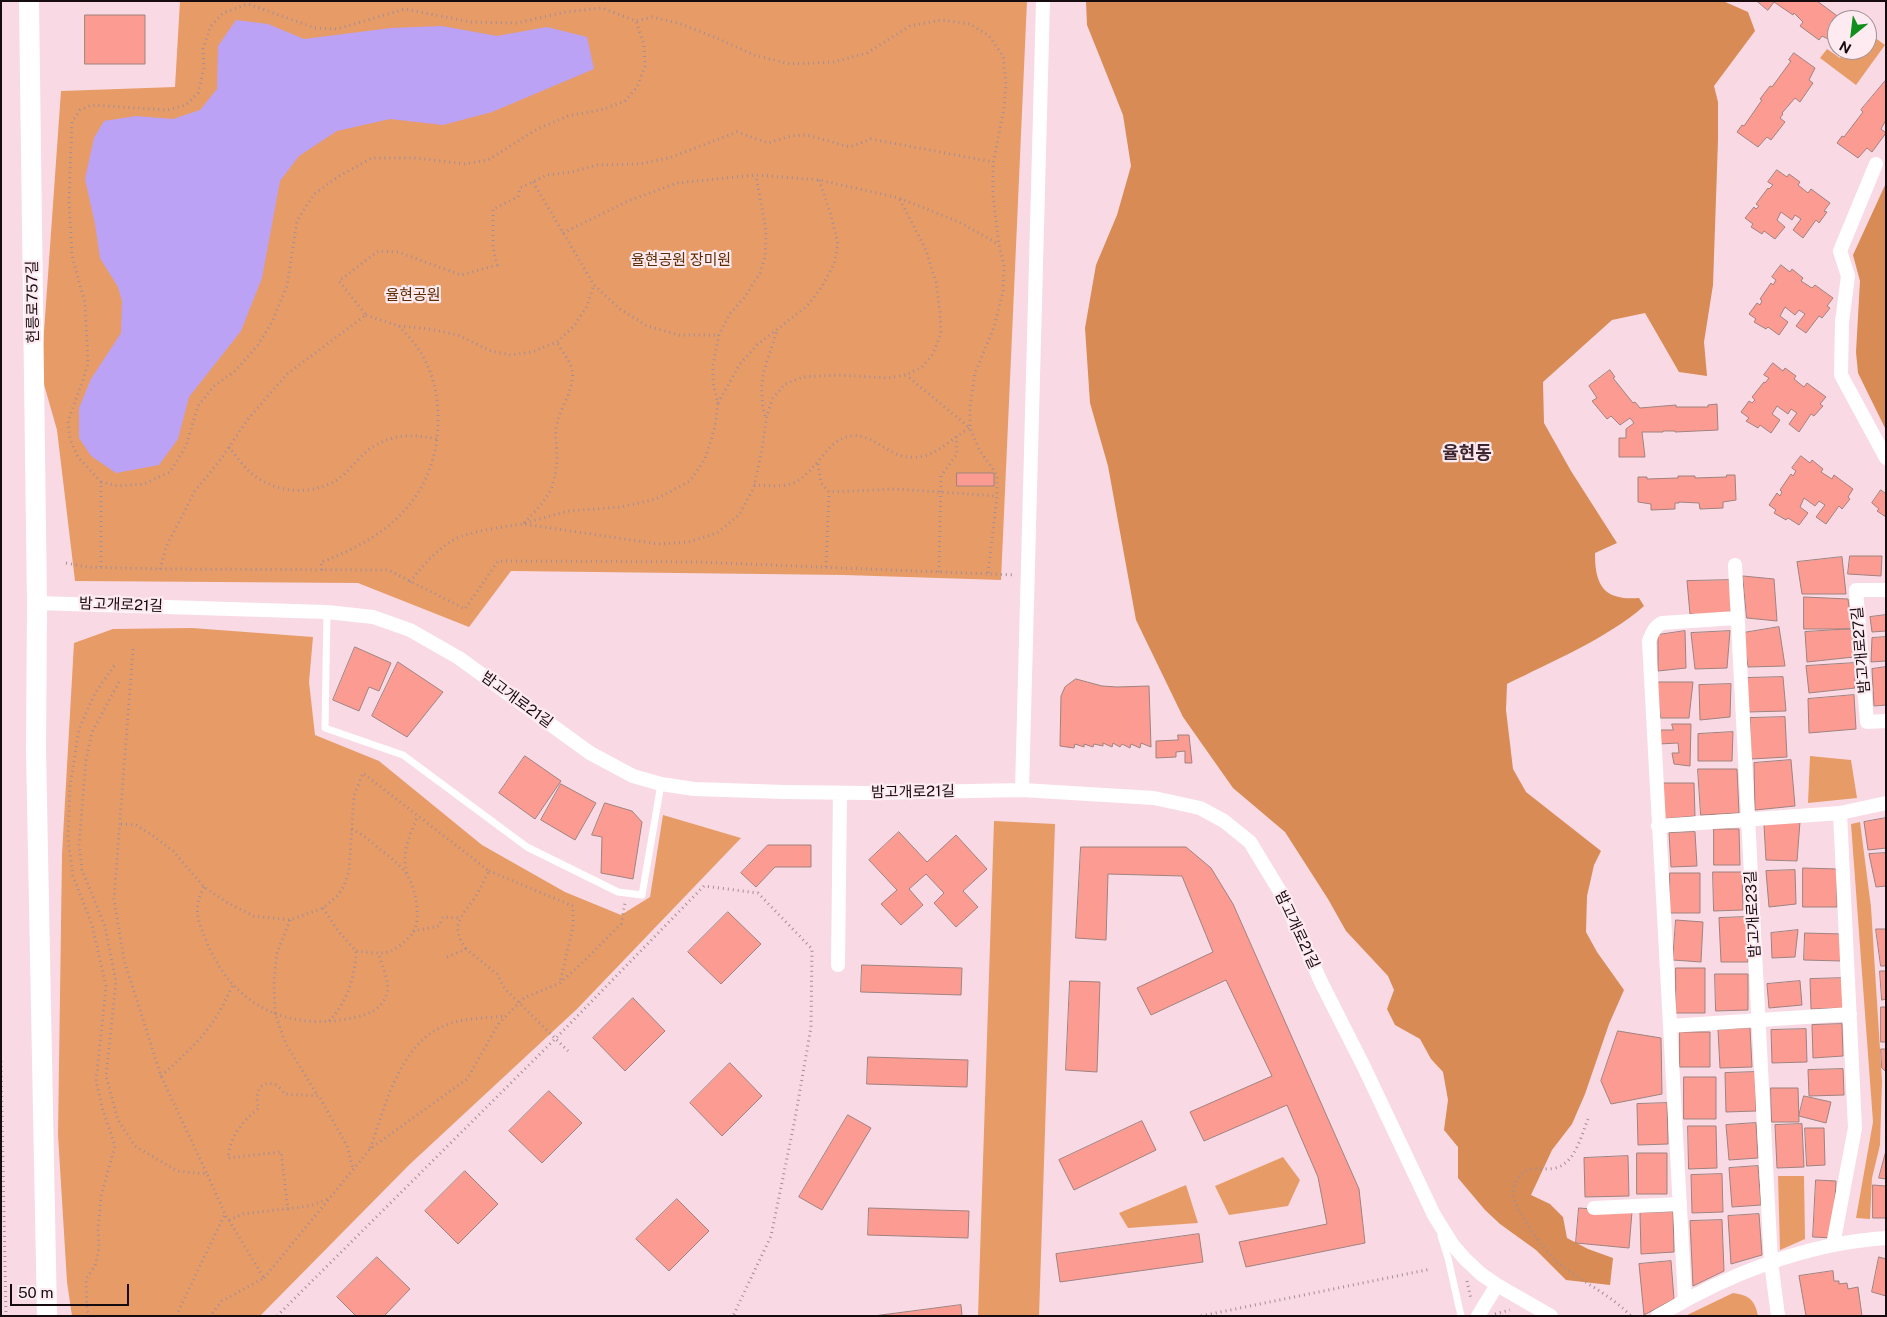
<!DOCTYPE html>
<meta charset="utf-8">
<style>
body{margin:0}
#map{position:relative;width:1887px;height:1317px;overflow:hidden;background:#f9dae4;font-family:"Public Sans",sans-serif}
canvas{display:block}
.frame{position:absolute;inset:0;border:2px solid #160c10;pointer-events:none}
.north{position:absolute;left:1827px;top:10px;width:50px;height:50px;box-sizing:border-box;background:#feebf1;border:1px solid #a19297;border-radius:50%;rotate:209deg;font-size:14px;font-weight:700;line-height:20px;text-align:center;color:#160c10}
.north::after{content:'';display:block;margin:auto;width:18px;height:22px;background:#118f1c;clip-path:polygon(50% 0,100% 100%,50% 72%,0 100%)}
.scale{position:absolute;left:10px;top:1284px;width:119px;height:22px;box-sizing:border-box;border:2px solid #160c10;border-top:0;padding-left:6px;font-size:15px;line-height:18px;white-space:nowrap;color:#160c10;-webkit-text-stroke:4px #feebf1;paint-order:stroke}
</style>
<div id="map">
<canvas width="1887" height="1317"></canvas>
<div class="frame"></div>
<div class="north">N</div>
<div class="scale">50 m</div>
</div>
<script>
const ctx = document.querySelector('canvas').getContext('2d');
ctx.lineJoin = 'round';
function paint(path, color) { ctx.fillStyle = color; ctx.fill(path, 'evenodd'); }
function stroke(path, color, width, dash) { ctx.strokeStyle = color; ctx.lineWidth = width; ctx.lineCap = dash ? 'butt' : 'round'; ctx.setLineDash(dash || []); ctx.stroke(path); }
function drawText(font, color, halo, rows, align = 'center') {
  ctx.font = font + ' "Public Sans","Noto Sans KR",sans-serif'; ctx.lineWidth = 4.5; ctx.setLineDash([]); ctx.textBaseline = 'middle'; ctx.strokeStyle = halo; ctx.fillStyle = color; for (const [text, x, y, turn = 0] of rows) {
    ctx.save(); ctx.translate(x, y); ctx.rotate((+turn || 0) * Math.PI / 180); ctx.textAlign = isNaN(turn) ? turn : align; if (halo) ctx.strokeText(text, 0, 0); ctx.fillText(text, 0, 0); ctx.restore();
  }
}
paint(new Path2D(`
 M180,1H1027L1001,580L844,575L511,571L469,627L358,583L75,581L57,430L41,374L61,91L175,87Z
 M1867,32L1885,45L1856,85L1820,58L1827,49L1840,58L1846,50H1867Z
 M192,628L313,637L309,682L315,735L379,761L482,845L565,892L621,915L650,897L663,815L741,838L577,1009L409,1165L260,1316H72L67,1282L58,1135L62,854L74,643L113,629Z
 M1810,756L1851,760L1857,798L1808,803Z
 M994,821L1055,824L1039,1316H978Z
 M1860,822L1871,907L1882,1081L1880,1145L1872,1178L1870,1219L1856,1218L1873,1122L1851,824Z
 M1283,1157L1300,1180L1288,1206L1229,1215L1215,1186Z
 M1778,1176H1804L1805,1239L1780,1250Z
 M1186,1185L1198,1223L1128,1228L1119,1213Z
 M1733,1293C1749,1295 1755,1300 1758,1316H1685Z`), '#e79c68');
paint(new Path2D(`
 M1086,1H1723L1748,12L1755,31L1714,86L1718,102V140L1713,285L1704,342L1707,376L1679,372L1645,313L1612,320L1543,382L1544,423L1571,471L1617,543L1595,553C1595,571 1597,593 1619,597C1625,599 1633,598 1639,598L1644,606C1608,638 1551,662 1507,684L1506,710L1513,769L1526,792L1601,851L1594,865L1587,896L1586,932L1597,952L1624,990L1609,1024L1585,1094L1572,1124L1552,1150L1531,1195L1550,1204L1563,1217L1567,1238L1588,1249L1613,1258L1610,1285L1566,1280L1536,1250L1500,1224L1485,1210L1458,1178V1147L1444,1130L1448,1100L1443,1072L1431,1059L1420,1039L1395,1025L1387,1009L1394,990L1388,976L1346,931L1328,899L1285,832L1233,788L1183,717L1136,620L1108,466L1090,403L1085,328L1096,265L1117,215L1131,166L1123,115L1087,25Z
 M1886,183V430L1858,373L1856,352L1860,281L1853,255Z`), '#d88b54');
paint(new Path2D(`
 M236,20L268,24L304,39L391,28L442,26L497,36L547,27L587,37L594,69L492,112L443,125L390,119L337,131L299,156L280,181L262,278L241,331L189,397L178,439L159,465L116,473L91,456L79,438V408L91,379L121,333L122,301L118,287L100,258L95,224L85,179L94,138L104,121L136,116L173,119L200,110L217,89L218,46Z`), '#bba2f4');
const building = new Path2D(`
 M1757,1H1817L1840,18L1842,16L1848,20H1837V37L1834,42L1822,36L1819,40L1800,26L1803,22L1794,13L1793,15L1774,2L1768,10Z
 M85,15H145V64H85Z
 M1794,53L1815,68L1809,80L1813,83L1800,102L1795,98L1782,113L1783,114L1780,118L1785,122L1771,140L1767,137L1758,147L1737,132L1742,125L1744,126L1762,100L1760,99L1770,86L1772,87L1791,61L1789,60Z
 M1886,80V120L1881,129L1886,133L1872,152L1867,148L1858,158L1837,143L1842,136L1844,137L1863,112L1861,110Z
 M1777,170L1787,177L1789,174L1800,182L1798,185L1808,193L1811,189L1830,203L1824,211L1827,212L1819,223L1816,220L1803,238L1793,230L1801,219L1795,215L1792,220L1781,212L1777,220L1785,227L1775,239L1764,231L1762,234L1751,227L1753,224L1745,218L1754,207L1756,209L1759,206L1756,204L1768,188L1769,189L1773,185L1768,182Z
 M1781,265L1790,272L1792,269L1803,278L1801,281L1812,288L1815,285L1833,298L1827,306L1830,308L1822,318L1819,316L1806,333L1796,326L1805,314L1799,310L1795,315L1785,307L1780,316L1788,322L1779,335L1768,327L1766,329L1754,322L1756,319L1749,314L1757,303L1760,305L1762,301L1760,299L1771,283L1773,285L1776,280L1772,277Z
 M1773,363L1783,371L1785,368L1796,376L1794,379L1804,387L1807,383L1826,397L1820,404L1823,406L1814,416L1811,414L1799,432L1789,424L1797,413L1791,409L1788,414L1777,406L1772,414L1780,420L1771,433L1760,425L1758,428L1746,421L1749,418L1741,412L1749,401L1752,403L1755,400L1752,397L1764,382L1765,383L1769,378L1764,375Z
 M1610,370L1615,377L1613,378L1633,403L1635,402L1640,408L1676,405V407H1708V405L1717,404L1718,430L1675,432V431H1663V432H1642L1645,457H1619V438H1626V429L1634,423L1630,418L1620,425L1611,416L1607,419L1592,401L1597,398L1589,386Z
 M1801,456L1810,463L1812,460L1823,469L1821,472L1832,479L1834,475L1853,489L1848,497L1850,499L1842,509L1839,506L1826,524L1816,517L1825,505L1819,501L1815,506L1804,498L1800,507L1808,513L1799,525L1788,518L1786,520L1774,513L1776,510L1769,505L1777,493L1780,496L1782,492L1780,490L1791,474L1793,476L1796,471L1792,468Z
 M957,473H994V486H957Z
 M1727,475H1735L1736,500L1723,502V508L1700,509L1699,503L1679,502V503H1675V509L1651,510V504L1638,502V477H1647V479L1678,478V476H1695V478L1726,477Z
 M1881,490L1886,494V517L1877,511L1879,509L1872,503Z
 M1850,556H1882L1881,576L1848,574Z
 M1842,557L1846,594H1802L1797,562Z
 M1743,576L1774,579L1777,621L1747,618Z
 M1732,580L1730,617L1690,614L1687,581Z
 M1804,597L1848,599L1852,629H1804Z
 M1886,615V631L1872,632L1870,617Z
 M1779,627L1785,666L1748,667L1743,633Z
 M1852,629L1854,657L1807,662L1805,632Z
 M1685,631L1686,668L1658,671V635Z
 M1730,631L1727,668L1695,669L1691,633Z
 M1886,637V661L1871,662L1872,638Z
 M355,647L391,663L379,691L369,687L359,711L333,700Z
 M398,662L443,692L407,737L372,716Z
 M1855,663V688L1809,693L1806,666Z
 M1886,667V705L1874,706L1872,669Z
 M1783,677L1786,711L1748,712L1746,678Z
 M1076,679L1102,686L1117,687L1149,686L1151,747L1141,743L1140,748L1131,744L1130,748L1122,744L1120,747L1113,743L1112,747L1103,743V746L1094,744L1093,747L1084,744V747L1075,744L1074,748L1060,746L1061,696L1065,687Z
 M1657,682H1693L1689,718H1661Z
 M1731,684L1730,717L1700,720L1699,685Z
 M1854,695L1856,729L1809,733L1808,699Z
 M1785,717L1787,757L1751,759L1750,718Z
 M1672,724H1691L1690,766L1674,764L1672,753H1679L1678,743L1659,744L1658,730H1673Z
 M1733,732L1732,761H1698V734Z
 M1178,735H1189L1192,763H1185V751L1176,752V757L1156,758V741L1178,740Z
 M525,756L561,781L535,819L499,793Z
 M1791,760L1795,806L1755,810L1754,763Z
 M1698,769H1737L1739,813L1701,815Z
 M1663,783H1694L1695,816L1663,819Z
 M561,784L596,803L575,840L541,820Z
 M605,803L632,811L642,822L633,879L601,873L602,837L592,835Z
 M1886,818V848L1868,850L1864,822Z
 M1800,822L1797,861L1766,860L1764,825Z
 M1714,829H1739L1740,865H1714Z
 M899,832L927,862L956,835L987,869L963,891L978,907L956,927L934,903L944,893L926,874L909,889L923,905L901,925L881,904L897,890L869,860Z
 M1695,832L1697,866L1671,867L1669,833Z
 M768,845H811V867H775L756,887L741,873Z
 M1081,847H1186L1211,868L1233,904L1359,1189L1365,1243L1246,1267L1239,1242L1327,1224L1318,1177L1287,1105L1204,1141L1190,1112L1272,1076L1226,980L1151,1015L1137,988L1213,952L1182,876L1108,874L1106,940L1076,938Z
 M1886,853V886L1876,887L1869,854Z
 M1803,868L1837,869V907H1803Z
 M1795,870L1796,904L1769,907L1766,871Z
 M1713,872H1742L1743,910L1714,911Z
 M1670,873H1700V913H1670Z
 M728,912L761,944L721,984L688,952Z
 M1746,917L1748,962H1721L1719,918Z
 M1676,920L1703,922L1701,962L1673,960Z
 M1876,929H1886V966H1881Z
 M1798,930L1795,957L1772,958L1771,933Z
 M1805,933L1842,934L1841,961L1804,960Z
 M862,965L962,968L961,995L861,992Z
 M1676,968H1705V1013H1676Z
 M1880,971H1886V999L1882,1000Z
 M1715,974H1748V1010L1716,1011Z
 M1845,978L1846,1008L1811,1009L1810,979Z
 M1070,981L1100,982L1097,1072L1066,1070Z
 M1800,981L1802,1005L1769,1008L1767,984Z
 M633,998L665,1031L625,1071L593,1038Z
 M1881,1007H1886V1042H1881Z
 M1842,1024L1843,1056L1813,1058L1812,1025Z
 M1750,1028L1752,1067L1720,1068L1718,1030Z
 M1806,1029L1807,1062L1772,1063L1771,1030Z
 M1618,1031L1661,1038L1662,1094L1611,1104L1601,1081Z
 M1680,1032H1710V1067H1680Z
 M1881,1049H1886V1072L1882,1068Z
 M868,1057L968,1060L967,1087L867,1084Z
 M730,1063L762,1096L722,1136L690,1103Z
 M1843,1069L1844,1095L1809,1096L1808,1070Z
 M1755,1072L1756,1111L1726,1112L1725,1073Z
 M1684,1077H1716V1119H1684Z
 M1771,1088H1798L1799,1122H1772Z
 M549,1091L582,1123L542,1163L509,1131Z
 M1804,1096L1831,1102L1826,1123L1799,1116Z
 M1667,1103L1668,1144L1638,1145L1637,1104Z
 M848,1115L871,1128L822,1210L799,1197Z
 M1142,1121L1156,1150L1074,1190L1059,1160Z
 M1756,1123L1758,1158L1729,1160L1726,1125Z
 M1802,1124L1804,1167L1777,1168L1775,1125Z
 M1688,1126H1716L1717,1168L1689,1169Z
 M1805,1128H1824L1825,1165L1807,1166Z
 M1886,1151V1179L1879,1178Z
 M1637,1153H1667V1194H1637Z
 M1628,1156L1629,1196L1585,1197L1584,1158Z
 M1758,1166L1761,1205L1732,1207L1729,1168Z
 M465,1171L498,1204L458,1244L425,1211Z
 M1722,1174L1723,1212L1692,1213L1691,1175Z
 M1816,1180L1836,1181L1833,1238L1813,1237Z
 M1873,1185L1886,1186V1218H1873Z
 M677,1199L709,1231L669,1271L636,1239Z
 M869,1208L969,1211L968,1238L868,1235Z
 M1579,1208L1632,1212L1629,1248L1576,1243Z
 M1673,1212L1674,1252L1641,1254L1640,1213Z
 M1759,1214L1762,1255L1731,1264L1728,1216Z
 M1722,1220L1724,1271L1693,1286L1690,1221Z
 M1199,1234L1203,1262L1060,1282L1056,1254Z
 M377,1257L410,1289L384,1316H356L337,1297Z
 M1879,1257L1886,1259V1296L1872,1292Z
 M1671,1261L1674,1299L1644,1315L1639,1264Z
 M1833,1271L1834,1281H1839V1284L1847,1283L1848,1289L1858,1287L1862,1316H1806L1799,1276Z
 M961,1305L962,1316H874Z`);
paint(building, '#fc9b92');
stroke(building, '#9f827f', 1);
stroke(new Path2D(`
 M533,182L594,285L620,309L647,326L679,335H719
 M563,233L628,201L677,183L756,175L819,180L899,198L959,222L998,244
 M366,315L399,326L429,329L458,335L491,351L511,355L532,352L557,342L574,326L587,306L594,285
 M718,403L740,364L757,345L807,306L821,288L834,264L838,244L830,212L819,180
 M765,416C756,379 767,365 777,331
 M229,447C235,454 241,464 249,471C271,492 307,497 335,481C350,473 359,453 378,444C398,433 416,435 438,439
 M818,464L821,483L829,492L896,489L997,496
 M101,482L118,486L144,484L170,472L186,446L198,406L214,386L235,371L258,345L272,322L287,286L297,221L314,194L339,176L372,158H418L464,164L488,160L537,129L568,116L604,109L625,101L637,87L645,66L644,45L636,21
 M754,485C766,485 782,488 793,483C816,474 826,439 851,436C878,433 890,464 924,456C940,452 955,436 970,428L906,375
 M524,523C547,498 555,493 557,456C557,448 555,438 556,429C558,409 578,387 571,366C568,358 561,350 557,342
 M525,523L568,511L621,507L656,499L690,481L705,459L715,427L718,403L713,383V365L719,335L729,315L744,298L760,273L765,257L766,231L756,175
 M66,563L87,567L160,569L388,570L465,609L498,561L697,562L1015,575
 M101,567V482L78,457L70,439L68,421L83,380L88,363L85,303L72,256L69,201L72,122L80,110L92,105L168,110L186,105L198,93L204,68L203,49L210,27L223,13L248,4L315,28L337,29L405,9L471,22L517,23L565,12L602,8L636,21L652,17L678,23L714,37L754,55L790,64L834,62L867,53L910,26L941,20L970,24L989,36L1003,56L1006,84L1004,108L993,164V196L999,245L1004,265L1003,292L994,327L975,373L970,406V428L980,451L997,475V496L988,574
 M826,567L829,492
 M160,569L166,547L195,491L221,459L248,419L287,374L366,315L339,281L378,251L398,252L461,275L497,265L493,247V209L518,197L520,188L547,175L572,172L597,165L639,164L669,158L737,132L768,143L791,136L807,135L850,147L871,139L993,162
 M322,570L321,562C388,538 436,497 438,423C439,398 433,370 419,350C413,341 406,334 399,326
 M939,572L941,476L957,454L956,436
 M410,582C423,565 436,550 455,539C468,532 507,526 523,524L659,544L688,542L717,533L739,515L754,487L762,449L767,415L773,398L785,384L803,377L837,375L888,378L906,375L922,367L933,354L941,333L940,312L936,282L926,250L899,198
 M133,649L114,899L124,960L161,1076L207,1174
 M119,682L92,732L86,760L79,845L82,870L105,926L116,982L106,1076L118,1120L135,1146L177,1171L207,1174L225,1214L264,1278L222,1301L210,1316
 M121,824L136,825L152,835L173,851L204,887L228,903L254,916L290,920L323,908L337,896L344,886L349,871L354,796L363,773L489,871C484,880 480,890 474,899C460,919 450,925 466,949
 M489,871L573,906V927L560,982
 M407,873C401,854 410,833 418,816
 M204,887C193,908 197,919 206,940C231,1004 286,1032 352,1018C368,1015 382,1010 387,993C390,982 382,965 378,953
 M323,908L338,931L356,951C367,952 380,955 391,951C398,948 410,938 414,931C421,915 416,889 407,875C399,863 387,855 376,846C368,839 361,833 351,829
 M290,920L277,953L274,981L275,1014L286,1044L318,1096
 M413,931L439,926L443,917L460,918
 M447,957L466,949L497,974L505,989L568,1051
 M329,1021C347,1003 355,977 356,951
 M1,1061L6,1316
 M161,1076C194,1046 214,1029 232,986
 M1588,1119C1581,1136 1575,1164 1555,1168C1544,1171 1531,1165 1522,1174C1516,1180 1511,1190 1514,1199C1518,1214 1545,1251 1557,1262C1580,1281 1610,1294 1631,1316
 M370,1148C386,1105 399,1044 446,1025C464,1018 486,1018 506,1016
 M288,1210L281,1152L228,1158C230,1137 242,1121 259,1108C254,1096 259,1078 276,1085C279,1087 283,1091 285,1094L319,1096L347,1146L353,1169
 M229,1220L243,1214L309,1206L328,1199
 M264,1278L370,1149L467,1079L499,1023L524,998L560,983L585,960L621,924L625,903
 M1467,1281L1471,1299
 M1495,1314L1510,1310
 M91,1316L87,1311L86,1279L95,1266L99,1249L98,1229L101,1196L115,1146L103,1110L96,1081L106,986L92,925L73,876L68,839L70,786L79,729L95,693L116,663
 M176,1316L225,1214
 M277,1316L555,1039L704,886L758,893L812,949L811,1027L795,1119L771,1236L733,1316
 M1201,1316L1431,1269`), '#a58d95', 3, [1, 4]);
stroke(new Path2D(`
 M327,612L325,728L403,755L527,847L618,892L642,895L661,784
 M1441,1236L1448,1258L1461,1316`), '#fff', 7);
stroke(new Path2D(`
 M1876,164L1840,251L1848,276L1842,322L1841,375L1886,458
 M1735,565L1771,1262L1778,1316
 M1886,590H1856L1867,722L1886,721
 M37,603L327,612L373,617L410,630L459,658L590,753L633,776L661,784L694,789L785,792L868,793L1022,790L1154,798L1200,808L1224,821L1250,842L1284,898L1321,982L1364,1067L1434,1215L1452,1244L1465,1259L1481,1274L1497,1285L1551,1316
 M1022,790L1043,1
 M1658,826L1840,813L1886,803
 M838,965L840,793
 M1670,1026L1850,1014
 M1594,1208L1680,1204
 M1833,1245L1855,1128L1840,813
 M1685,1300L1649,641C1652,634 1654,627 1662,623L1736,618
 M1478,1316L1497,1285
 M1658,1316C1726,1275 1806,1243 1886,1238`), '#fff', 14);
stroke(new Path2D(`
 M29,1L37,603L36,750L47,1316`), '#fff', 20);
drawText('15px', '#5d2c00', '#feebf1', [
 ["율현공원 장미원",681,260],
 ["율현공원",413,295]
]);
drawText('15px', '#160c10', '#feebf1', [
 ["헌릉로757길",33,302,-91],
 ["밤고개로21길",121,605,2],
 ["밤고개로27길",1861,650,-95],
 ["밤고개로21길",517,700,36],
 ["밤고개로21길",913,792,-1],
 ["밤고개로23길",1753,914,-93],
 ["밤고개로21길",1297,930,65]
]);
drawText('bold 18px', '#3d262f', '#feebf1', [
 ["율현동",1467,453]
]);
</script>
